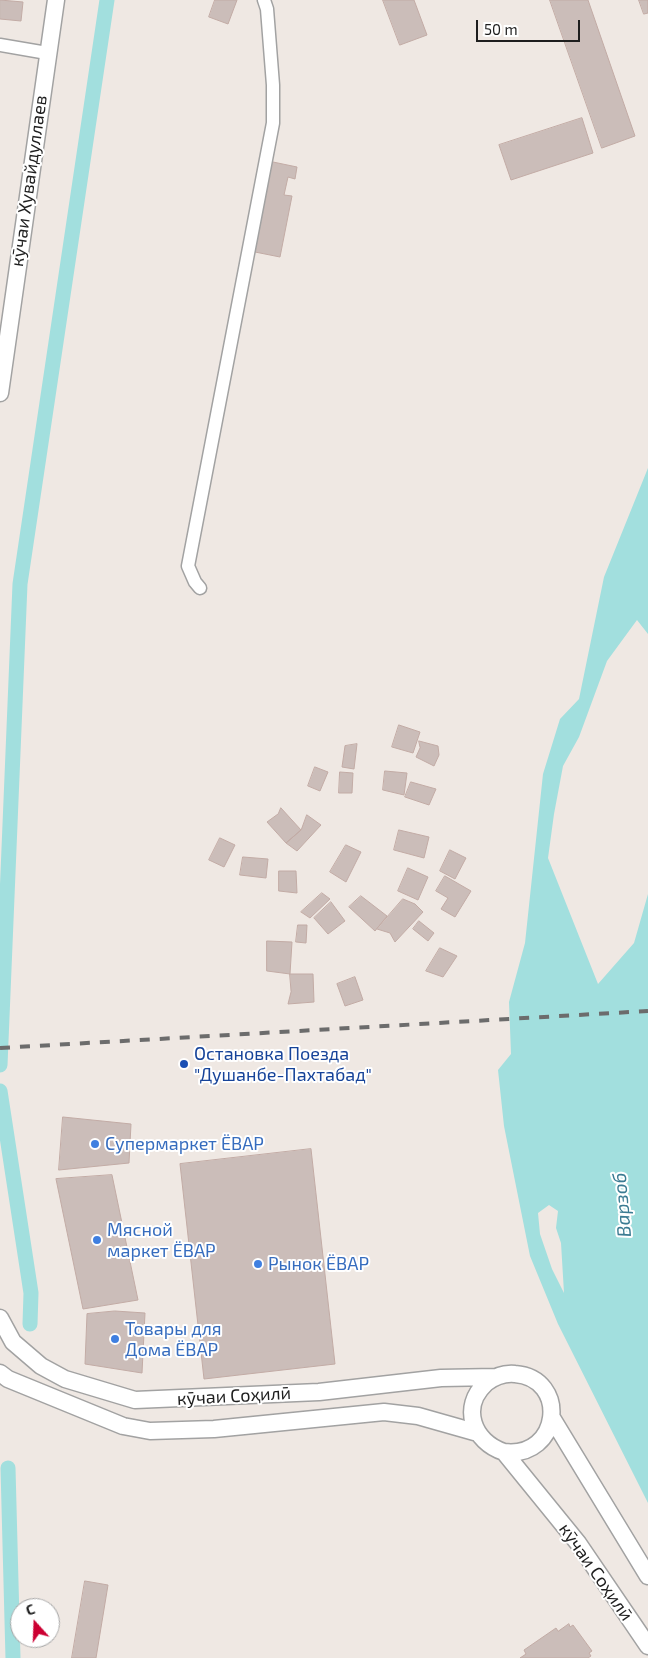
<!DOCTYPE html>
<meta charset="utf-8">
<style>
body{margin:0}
#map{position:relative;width:648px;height:1658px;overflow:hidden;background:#efe8e3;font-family:"Exo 2",sans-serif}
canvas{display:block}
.north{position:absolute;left:10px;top:1598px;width:50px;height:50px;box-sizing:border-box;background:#fff;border:1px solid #a5a5a5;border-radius:50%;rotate:340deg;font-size:14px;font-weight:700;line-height:20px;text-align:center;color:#1e1e1e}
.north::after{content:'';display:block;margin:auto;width:18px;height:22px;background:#cc0032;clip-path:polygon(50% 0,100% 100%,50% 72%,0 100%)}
.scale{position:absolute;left:476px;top:20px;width:104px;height:22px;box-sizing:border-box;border:2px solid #1e1e1e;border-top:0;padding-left:6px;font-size:15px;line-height:18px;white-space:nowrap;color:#1e1e1e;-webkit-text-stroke:4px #fff;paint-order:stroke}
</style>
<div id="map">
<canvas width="648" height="1658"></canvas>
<div class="north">С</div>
<div class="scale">50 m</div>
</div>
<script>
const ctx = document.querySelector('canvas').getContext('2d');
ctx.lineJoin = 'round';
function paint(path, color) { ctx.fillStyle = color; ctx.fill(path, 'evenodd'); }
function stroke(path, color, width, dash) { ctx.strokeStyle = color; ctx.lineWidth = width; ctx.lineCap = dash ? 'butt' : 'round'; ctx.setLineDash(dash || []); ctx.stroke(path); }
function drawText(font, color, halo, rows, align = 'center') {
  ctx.font = font + ' "Exo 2",sans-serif'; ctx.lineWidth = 4; ctx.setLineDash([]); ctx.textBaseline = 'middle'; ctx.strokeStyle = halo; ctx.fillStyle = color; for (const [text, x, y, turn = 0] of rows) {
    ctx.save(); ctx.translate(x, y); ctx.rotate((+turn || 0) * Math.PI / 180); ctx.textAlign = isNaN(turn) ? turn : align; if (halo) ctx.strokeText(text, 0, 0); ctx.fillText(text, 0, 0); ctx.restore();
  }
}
paint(new Path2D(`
 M648,468V634L637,620L607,661L579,737L563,766L554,814L548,858L598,984L634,943L648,894V1503L558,1324L530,1256L504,1126L498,1070L511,1054L509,1002L525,943L543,774L560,719L579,699L604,577ZM549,1205L558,1211L556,1228L561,1243L564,1293L552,1269L540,1234L538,1213Z`), '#a2dfde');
stroke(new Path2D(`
 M0,1065L20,584L107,0
 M0,1091L31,1293L30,1324
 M8,1468L13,1658`), '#a2dfde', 15);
const building = new Path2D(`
 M0,0L23,2L21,21L0,19Z
 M215,0H237L228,24L209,17Z
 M383,0H414L427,35L400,45Z
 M550,0H588L635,136L602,148Z
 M639,0H648V13L644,14Z
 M582,118L593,153L511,180L499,145Z
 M273,162L297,167L295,179L288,177L284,195L292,196L280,257L255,252Z
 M399,725L420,732L413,753L392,747Z
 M419,741L438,746L439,755L434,766L416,757L420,748Z
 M357,744L354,769L342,767L345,746Z
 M315,767L328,772L320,791L308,786Z
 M385,771L407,773L404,795L383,790Z
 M340,772L353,773L352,793H339Z
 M411,782L436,789L429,805L405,797Z
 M281,808L301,830L286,843L267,822L278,814Z
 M307,815L321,825L297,851L286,843L301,830Z
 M399,830L429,837L424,858L394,850Z
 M220,838L235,845L224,867L209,860Z
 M346,845L361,852L346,882L330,872Z
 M450,850L466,858L455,879L440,871Z
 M243,857L268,859L266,878L240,875Z
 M408,868L428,877L418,900L398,891Z
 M279,871H296L297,893L279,891Z
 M445,876L471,891L455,917L441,909L448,898L436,891Z
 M322,893L330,899L310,918L301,912Z
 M361,896L387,916L375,931L349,907Z
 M403,899L415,904L423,912L395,942L390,933L377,929Z
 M331,902L345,921L328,934L314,918Z
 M419,921L434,933L428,941L413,929Z
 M298,925H307L306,943L296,942Z
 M267,941L292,942L290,974L267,971Z
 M440,948L457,956L443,977L426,971Z
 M290,974H313L314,1002L288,1004L291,992Z
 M355,977L363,1000L345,1006L337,984Z
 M63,1117L131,1124L129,1163L59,1170Z
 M311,1149L335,1364L204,1379L180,1164Z
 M112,1175L138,1300L83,1309L56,1179Z
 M115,1311L145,1313L142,1373L85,1364L87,1314Z
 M85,1581L108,1585L96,1658H72Z
 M569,1624L570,1627L573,1625L592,1651L589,1653L591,1656L588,1658H520L526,1654L524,1650L556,1628L558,1631Z`);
paint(building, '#cbbdb9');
stroke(building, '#c2aba5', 1);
const minor = new Path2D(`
 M0,45L47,53
 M200,588L195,582L188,566L273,123V85L267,9L264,0`);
const tertiary = new Path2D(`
 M0,393L56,0
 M0,1318L13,1342L41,1366L65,1379L135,1400L319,1392L441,1378L496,1377
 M0,1373L8,1379L123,1426L150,1431L214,1429L384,1412L418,1416L478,1433
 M552,1418L648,1576
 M504,1452C561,1459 569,1378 515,1374C505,1373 494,1377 486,1383C460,1407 473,1442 504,1452L578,1543L648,1646`);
stroke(minor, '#a2a2a2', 15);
stroke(tertiary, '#a2a2a2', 19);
stroke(minor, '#fff', 12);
stroke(tertiary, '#fff', 16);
stroke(new Path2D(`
 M0,1048L648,1011`), '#6c6c6c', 4, [10, 10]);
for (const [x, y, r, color] of [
 [184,1064,5,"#1a4fb4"],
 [95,1144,5,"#3f7fe0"],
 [97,1240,5,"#3f7fe0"],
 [258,1264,5,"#3f7fe0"],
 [115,1339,5,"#3f7fe0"]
]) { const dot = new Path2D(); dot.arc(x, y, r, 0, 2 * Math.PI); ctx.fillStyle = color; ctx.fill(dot); stroke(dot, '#fff', 2); }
drawText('18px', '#1e1e1e', '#fff', [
 ["кӯчаи Хувайдуллаев",29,181,-82],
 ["кӯчаи Соҳилӣ",234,1396,-3],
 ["кӯчаи Соҳилӣ",596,1572,55]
]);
drawText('18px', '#164399', '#fff', [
 ["Остановка Поезда",194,1054],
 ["\"Душанбе-Пахтабад\"",194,1075]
], 'left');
drawText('18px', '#366cbe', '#fff', [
 ["Супермаркет ЁВАР",105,1144],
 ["Мясной",107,1230],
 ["маркет ЁВАР",107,1251],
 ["Рынок ЁВАР",268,1264],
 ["Товары для",125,1329],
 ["Дома ЁВАР",125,1350]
], 'left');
drawText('italic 19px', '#3b7b92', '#fff', [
 ["Варзоб",622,1205,-95]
]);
</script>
